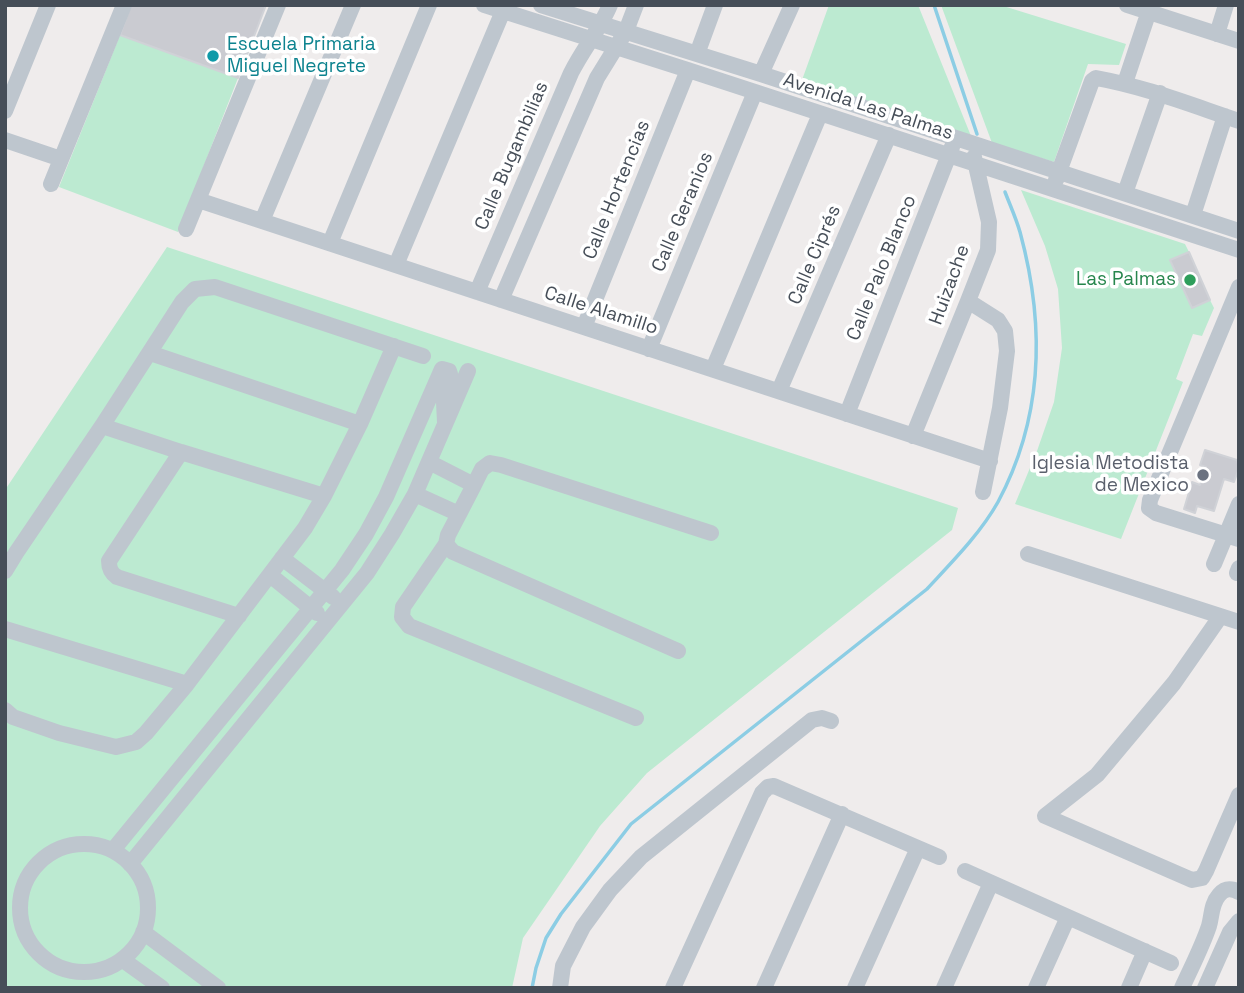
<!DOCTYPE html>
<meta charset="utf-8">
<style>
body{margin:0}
#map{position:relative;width:1244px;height:993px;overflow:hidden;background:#efecec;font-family:"Space Grotesk",sans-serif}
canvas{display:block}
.frame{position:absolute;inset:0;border:7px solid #464e58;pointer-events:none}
</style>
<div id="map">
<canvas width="1244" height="993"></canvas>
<div class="frame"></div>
</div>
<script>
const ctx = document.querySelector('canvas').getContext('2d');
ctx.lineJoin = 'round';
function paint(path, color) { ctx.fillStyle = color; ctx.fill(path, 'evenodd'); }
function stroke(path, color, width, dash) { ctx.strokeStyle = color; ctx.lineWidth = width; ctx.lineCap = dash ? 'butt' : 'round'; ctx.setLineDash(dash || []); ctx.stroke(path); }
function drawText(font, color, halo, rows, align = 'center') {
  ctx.font = font + ' "Space Grotesk",sans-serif'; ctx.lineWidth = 7; ctx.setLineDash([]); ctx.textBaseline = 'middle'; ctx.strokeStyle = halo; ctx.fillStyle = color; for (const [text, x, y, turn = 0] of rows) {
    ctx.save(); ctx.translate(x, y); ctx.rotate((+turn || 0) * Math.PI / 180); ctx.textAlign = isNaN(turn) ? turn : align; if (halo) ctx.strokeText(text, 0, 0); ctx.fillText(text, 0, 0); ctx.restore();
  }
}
paint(new Path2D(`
 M829,5H918L971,136L802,80Z
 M941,5H1000L1126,44L1119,65L1088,64L1054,162L992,143Z
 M120,35L238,78L178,232L59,187Z
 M1021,190L1185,244L1189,252L1170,260L1192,308L1210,300L1214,308L1202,336L1193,334L1176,379L1183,382L1121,539L1015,504L1037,451L1054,402L1062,348L1058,289L1045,246Z
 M167,247L958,508L952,530L647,773L600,826L523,938L512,988H5V490Z`), '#bcead1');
stroke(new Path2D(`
 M934,5L977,134
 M532,988L536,968L546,938L561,914L631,824L927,589C952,562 980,534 998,502C1044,416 1045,324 1020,232C1016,218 1010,205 1005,192`), '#8ccde4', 3.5);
const building = new Path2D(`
 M131,5H266L238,78L120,35Z
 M1189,252L1210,300L1192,308L1170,260Z
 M1205,450L1237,460L1239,468L1234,482L1224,479L1214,511L1197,506L1195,513L1184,509L1192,482L1200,485L1206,467L1200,465Z`);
paint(building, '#cacbd1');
stroke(building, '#d0d2d7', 2);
stroke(new Path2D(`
 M484,5L688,70L1239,250
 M541,5L761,74L1239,231
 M1127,5L1239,41
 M1217,34L1226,5
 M697,54L715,5
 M761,74L792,5
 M1125,83L1151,5
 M5,111L48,5
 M5,140L61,159
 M1056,180L1092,81L1096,78C1146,87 1191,105 1239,121
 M51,184L124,5
 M1125,193L1160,93
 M198,200L990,461
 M1193,215L1225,116
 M262,221L353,5
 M186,229L278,5
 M330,243L429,5
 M396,265L503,11
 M1239,287L1150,500L1149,508L1156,513L1239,539
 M477,292L571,73C583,49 600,29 610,5
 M501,300L597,78L626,31L636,5
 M968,301L998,320L1005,331L1007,351L1000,408L983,492
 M584,327L688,70
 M649,349L755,92
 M150,353L360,424
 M713,369L820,114
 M779,391L889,135
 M847,414L952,147
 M102,426L181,452
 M913,436L968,301L988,250L989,222L974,157
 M429,462L474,485L482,469L490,463L501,465L711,533
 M415,494L459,514L448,535L446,544L453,552L678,651
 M459,514L474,485
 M446,544L403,607L402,617L409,626L636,718
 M1028,554L1239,622
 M282,558L333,597
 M1214,564L1239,504
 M5,571L16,553L102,426L182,302L195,289L215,287L423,356
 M1237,573L1239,568
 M270,575L317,613
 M239,616L117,577C111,573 109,569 109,561L181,452L324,496
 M1220,617L1174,683L1097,775L1045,816L1192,880L1202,878L1206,871L1239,795
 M5,629L187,684
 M5,710L13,717L59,733L116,747L136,742L146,733L187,684L305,528L324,496L360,424L394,346
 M20 908a64 64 0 1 1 128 0a64 64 0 1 1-128 0Z
 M113,850L342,570L366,534L386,497L442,369L449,371L450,374L444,402L445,422
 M130,864L367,573L392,534L415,494L468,371
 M965,871L1171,963
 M143,932L218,988
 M123,960L162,988
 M560,988L563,966L583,927L610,890L641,857L812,720L822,718L831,721
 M673,988L762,793L768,787L774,786L939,857
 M764,988L842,814
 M855,988L918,848
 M944,988L991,883
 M1036,988L1068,917
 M1129,988L1145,951
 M1182,988C1191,968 1202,947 1209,926C1212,916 1211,904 1219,895C1225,888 1231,888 1239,892
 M1205,988L1230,932L1239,921`), '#bec6ce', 16);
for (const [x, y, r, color] of [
 [213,56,7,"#0f9aa8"],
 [1190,280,7,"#2e9e5b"],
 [1203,475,7,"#6b7280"]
]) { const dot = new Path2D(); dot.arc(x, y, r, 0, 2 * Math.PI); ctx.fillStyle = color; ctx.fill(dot); stroke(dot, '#fff', 2.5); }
drawText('19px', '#0d838f', '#fff', [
 ["Escuela Primaria",227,45],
 ["Miguel Negrete",227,67]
], 'left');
drawText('19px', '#464e58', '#fff', [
 ["Avenida Las Palmas",868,107,18],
 ["Calle Bugambilias",512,156,-67],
 ["Calle Hortencias",617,190,-68],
 ["Calle Geranios",683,212,-67],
 ["Calle Ciprés",815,255,-67],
 ["Calle Palo Blanco",882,268,-68],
 ["Huizache",950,285,-70],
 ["Calle Alamillo",601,311,18]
]);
drawText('19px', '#27864d', '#fff', [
 ["Las Palmas",1176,280]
], 'right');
drawText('19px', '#5b616d', '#fff', [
 ["Iglesia Metodista",1189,464],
 ["de Mexico",1189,486]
], 'right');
</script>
